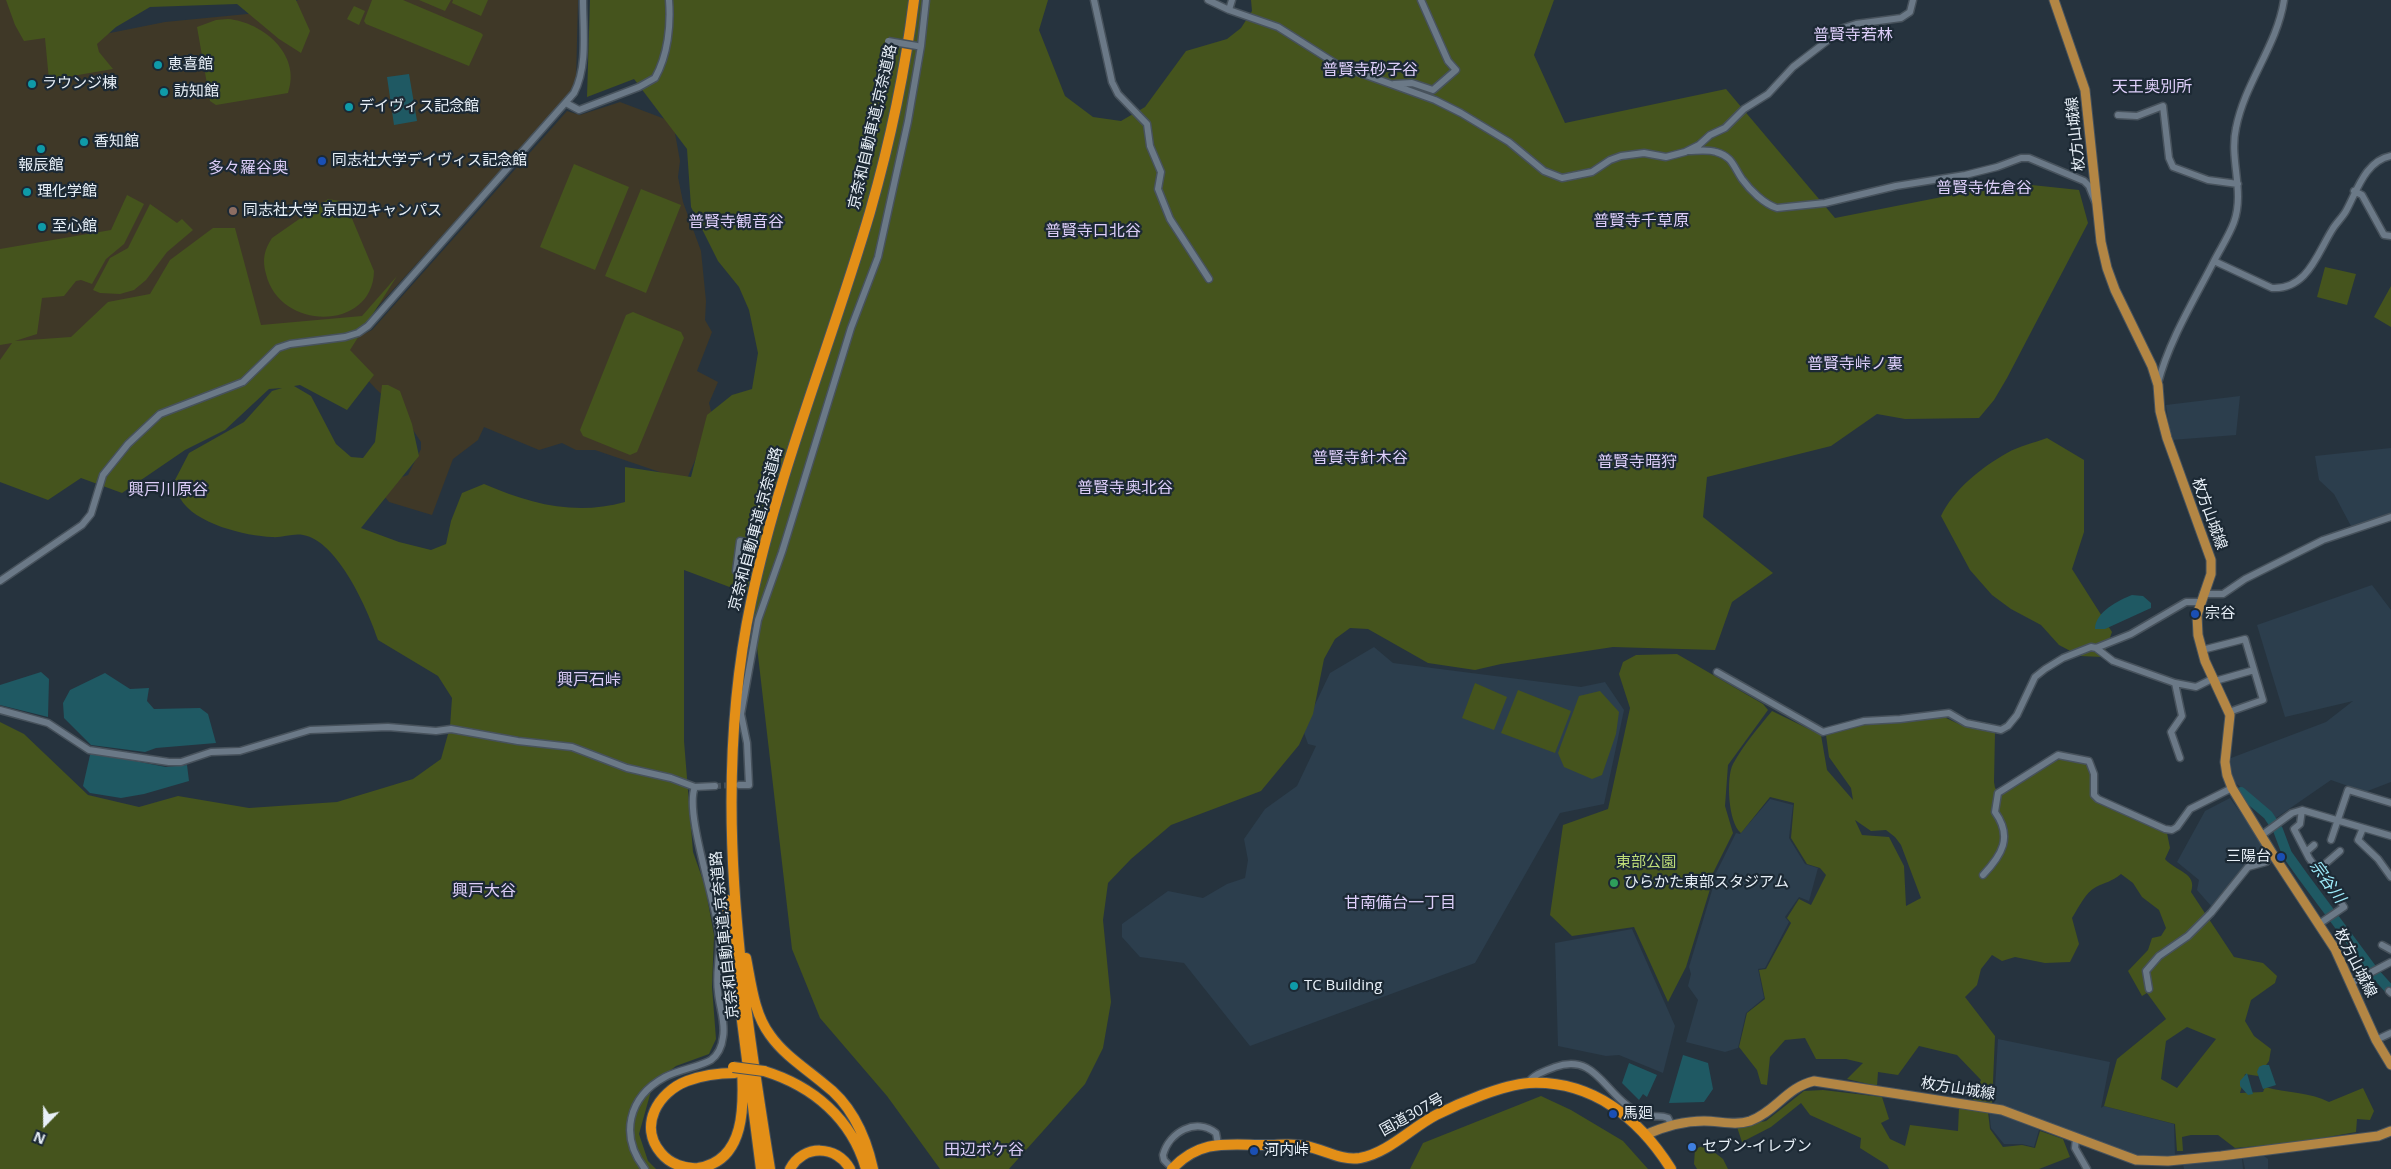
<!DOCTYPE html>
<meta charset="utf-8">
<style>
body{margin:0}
#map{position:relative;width:2391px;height:1169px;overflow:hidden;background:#26333e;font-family:"Open Sans",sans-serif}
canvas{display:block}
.north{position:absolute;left:20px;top:1099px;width:50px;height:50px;-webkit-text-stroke:4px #1c2934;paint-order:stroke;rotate:202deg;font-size:14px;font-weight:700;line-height:20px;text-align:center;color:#e8f0f8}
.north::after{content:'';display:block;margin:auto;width:18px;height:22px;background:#e8f0f8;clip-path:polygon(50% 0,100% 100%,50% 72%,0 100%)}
</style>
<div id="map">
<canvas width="2391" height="1169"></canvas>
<div class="north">N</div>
</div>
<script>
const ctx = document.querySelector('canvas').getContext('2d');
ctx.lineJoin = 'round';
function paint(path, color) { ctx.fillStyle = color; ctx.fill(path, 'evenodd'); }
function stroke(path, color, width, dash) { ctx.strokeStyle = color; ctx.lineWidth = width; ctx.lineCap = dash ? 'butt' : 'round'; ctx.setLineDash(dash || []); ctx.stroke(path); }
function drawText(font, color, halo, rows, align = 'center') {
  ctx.font = font + ' "Open Sans","Noto Sans JP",sans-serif'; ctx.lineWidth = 4.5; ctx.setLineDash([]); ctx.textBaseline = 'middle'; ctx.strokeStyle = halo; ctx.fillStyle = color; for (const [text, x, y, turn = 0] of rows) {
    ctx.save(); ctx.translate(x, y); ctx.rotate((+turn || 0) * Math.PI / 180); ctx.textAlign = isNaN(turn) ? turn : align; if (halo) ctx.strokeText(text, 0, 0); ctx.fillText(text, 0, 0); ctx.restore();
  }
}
paint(new Path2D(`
 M2240,396L2236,435L2171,440L2166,405Z
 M2391,448V514L2352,528L2334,494L2319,480L2315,456Z
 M2372,585L2391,610V782L2365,792L2331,780L2276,818L2230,778L2231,758L2326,722L2353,701L2285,717L2257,625Z
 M1374,647L1393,663L1581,687L1605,682L1624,710L1604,804L1560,813L1475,963L1250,1046L1184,963L1140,957L1122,937V924L1168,891L1203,898L1227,884L1245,878L1248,860L1244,839L1265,809L1297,786L1316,746L1308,744L1303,730L1330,673Z
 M2230,798L2269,853L2264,861L2247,867L2212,907L2197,890L2199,880L2177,862L2205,811Z
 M1770,799L1793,805L1789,838L1805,864L1818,868L1809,901L1799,897L1785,917L1789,922L1765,968L1758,969L1764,998L1746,1013L1738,1048L1725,1052L1686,1042L1698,1000L1688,986L1691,974L1689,967L1713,887V879L1736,833L1740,834Z
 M1632,929L1675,1026L1663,1073L1619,1055L1606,1056L1558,1046L1555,943Z
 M1998,1039L2110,1062L2101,1108L2104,1106L2174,1124L2175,1157H2137L1994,1104Z
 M1989,1110L2039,1130L2034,1147L2022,1144H2004L1991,1128Z
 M2264,1156L2268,1159V1169H2245L2243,1159Z
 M2242,1159L2243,1169H2184L2183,1164Z`), '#2c3e4d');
paint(new Path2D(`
 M0,0H32L60,43L165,22L278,11L298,0H578L576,82L570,93L553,113L363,323L0,377Z
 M620,102L673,122L680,161L678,177L683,202L701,251L706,301L705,320L712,332L697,371L718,382L709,403L713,419L686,481L595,450H576L562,443L539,450L484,427L478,440L453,459L432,515L389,502L385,497L393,480L408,475L421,449V442L403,415L376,389L337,347L372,330L567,111L580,115Z`), '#3f3827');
paint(new Path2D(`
 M6,0H296L310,31L301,53L279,39L237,4L150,7L116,27L97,44L99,52L113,69L49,80L45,38L24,41L15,25Z
 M372,0H403L481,33L483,35L469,66L366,24L364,21Z
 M419,0H451L445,11Z
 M453,0H488L481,16L452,3Z
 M590,0H1048L1039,30L1065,96L1093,117L1121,121L1145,107L1186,51L1227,39L1241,28L1252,11L1251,0H1554L1534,55L1565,123L1726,89L1835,218L2013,183L2079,190L2088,223L2007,378L1994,400L1979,418L1905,419L1877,414L1831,446L1707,477L1703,517L1773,573L1732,602L1715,650L1613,647L1501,664L1475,670L1428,663L1368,629L1350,628L1335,639L1324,659L1313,714L1299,745L1261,791L1171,825L1131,859L1108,883L1103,920L1111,1002L1103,1048L1085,1084L1009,1169H940L887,1096L820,1018L792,949L751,595L684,570V741L693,852L705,886L714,935L712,987L716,1039L709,1054L676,1066L653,1084L639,1134L648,1161L656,1169H0V722L24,734L88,795L139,807L178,796L249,808L337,802L413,779L441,759L450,727L452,698L438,676L378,640C368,610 338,541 303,535C293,533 282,538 272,537C246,536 194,524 180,498C177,493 176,486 175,480L189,453L244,422L272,391L282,388L269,389L225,430L185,450L122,493L81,478L48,500L0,482V360L12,343L0,345V249L111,230L127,195L144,204L124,244L106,259L92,284L81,280L76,281L64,296L42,298L37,334L15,341L71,337L108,302L150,294L170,260L213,228H235L261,325L362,316L397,276L350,350L374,375L347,410L300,385L294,386L311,396L336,444L351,457L363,458L375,442L382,385H388L400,391L412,424L419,456L361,528L399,542L431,550L446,544L451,521L462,493L484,484C531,504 575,516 625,502V467L691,477L707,415L732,395L752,389L758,353L749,310L739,287L718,261L691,207L687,149L634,79L587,97Z
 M354,6L365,11L359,25L347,19Z
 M228,19C262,22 302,54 288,93L216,105L210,101L197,27L216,20Z
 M574,164L629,187L595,270L540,247Z
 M641,189L681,205L646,293L605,276Z
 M328,199L340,201L348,209L374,271C373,331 280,332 266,274C262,260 264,250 272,238Z
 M150,204L177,223L182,219L193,230L167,252L146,280L134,290L120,294L100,293L93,290L110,258L128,248Z
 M2325,267L2356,274L2347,305L2317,297Z
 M2391,286V327L2374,317Z
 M633,312L681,332L684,338L637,452L630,455L583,436L580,430L626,315Z
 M2047,438L2084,460V532L2072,569L2112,632L2103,657L2080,656L2059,645L2041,625L2011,609L1992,595L1970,570L1941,516C1953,490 1982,467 2007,453C2019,446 2034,443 2047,438Z
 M1677,654L1763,704L1768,710L1728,765L1725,806L1733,833L1710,879L1711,886L1686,967L1668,1002L1634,927L1572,936L1550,915L1563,825L1608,809L1630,708L1619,674L1623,662L1636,655Z
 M1475,683L1507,697L1494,730L1462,718Z
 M1518,690L1571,711L1555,753L1501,733Z
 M1600,691L1619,712L1616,734L1602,775L1592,779L1564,767L1558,753L1579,696Z
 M1772,711L1821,735L1827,770L1853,800L1851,788L1829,757L1826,735L1864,724L1889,720L1899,722L1944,717L1963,726L1995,732L1994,782L1995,788L2002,794C2016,783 2046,761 2063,759C2070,758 2079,762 2086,763L2091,773V792L2167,833L2170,848L2165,859C2175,871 2198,873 2191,892L2234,957L2263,963L2277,976L2275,983L2251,1000L2245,1021L2254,1036L2271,1049L2269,1061L2258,1076L2245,1074L2240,1093L2263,1092L2265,1087C2286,1093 2310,1092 2329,1102L2363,1088L2374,1111L2370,1120L2357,1119L2356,1132L2294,1143L2235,1148L2218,1135H2191L2182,1137L2183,1151H2177L2175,1124L2104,1106L2117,1059L2166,1019L2147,993L2142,996L2128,971L2148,950L2152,938L2161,936L2166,928L2159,910L2142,897L2133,883L2121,874C2111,882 2106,882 2096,887C2085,893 2079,907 2072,918L2079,944L2070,962L2045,963L2015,957L2002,961L1992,955L1981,969L1977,985L1965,997L1995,1036L1992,1105L1972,1101L1981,1080L1957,1055L1919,1046L1898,1075L1878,1072L1877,1086L1847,1079L1863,1063L1846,1059H1816L1805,1038L1785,1040L1770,1057L1767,1085L1761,1084L1757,1070L1739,1047L1747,1013L1765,999L1759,970L1766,969L1791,923L1787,918L1799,899L1811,905L1826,875L1820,868L1807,864L1791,838L1794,803L1770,797L1741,833C1728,823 1726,777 1733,764C1744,744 1758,728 1772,711ZM1855,820L1871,831L1886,830L1895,837L1901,845L1921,898L1906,906L1904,866L1889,837L1862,835ZM2187,1027L2216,1039L2177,1088L2161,1079L2166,1041Z
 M1823,1090L1882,1097L1889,1119L1881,1123L1890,1139L1905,1146L1910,1125L1958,1131L1959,1107L1988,1112L1990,1129L2003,1147L2022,1145L2035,1148L2040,1131L2063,1139L2070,1157L2039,1169H1889L1887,1165L1860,1148L1861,1138L1810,1115L1801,1103L1771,1127L1742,1142L1737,1127L1766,1121L1804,1091Z
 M1541,1096L1571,1110L1623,1141L1648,1169H1410L1423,1143Z
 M1705,1145L1723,1159L1728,1169H1697L1694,1164L1695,1149Z`), '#45541d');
paint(new Path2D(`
 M409,74L417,121L394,125L387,77Z
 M2132,595L2143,596L2151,603V608L2105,629H2095C2095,612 2119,600 2132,595Z
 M41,672L49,679L48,717L0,705V685Z
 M105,673L130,689L149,688L147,701L154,709L200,708L208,714L216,743L156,748L145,752L91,745L64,718L63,703L70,690Z
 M93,753L166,767L187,765L189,781L144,794L121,798L90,793L83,786L90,755Z
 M1683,1055L1708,1063L1713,1089L1704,1102L1669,1103Z
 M1629,1063L1657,1075L1647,1097L1643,1094L1639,1100L1622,1083Z
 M2263,1065H2269L2276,1085L2263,1089L2257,1072L2259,1067Z
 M2247,1073L2253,1094L2248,1095L2240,1086V1081Z`), '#1f5963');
stroke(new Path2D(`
 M2241,792L2268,815L2278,830L2287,854L2302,875L2374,972L2390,990`), '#1f5963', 10);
stroke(new Path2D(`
 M715,786L735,785`), '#434f5a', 6, [6, 3]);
const minor = new Path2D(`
 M1094,0L1112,82L1118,94L1147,124L1150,146L1161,172L1158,189L1170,219L1209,279
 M1208,0L1229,10L1278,27L1338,65L1435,100L1461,113L1509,142L1544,171L1562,178L1592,172L1610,160L1621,156L1644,153L1666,157L1685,152L1699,145L1710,135L1725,128L1744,109L1768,94L1793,67L1827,41L1832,34L1840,29L1856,24L1901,18L1910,12L1913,0
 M1229,10L1232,0
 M1394,84L1412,83L1433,90L1456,70L1448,61L1421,0
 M566,103L579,110L639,87L655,78C668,55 671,25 669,0
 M2118,115L2137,116L2163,106L2169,158L2173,167L2208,180L2238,184
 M1688,151C1697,151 1707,149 1716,152C1733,157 1733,166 1742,179C1750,190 1764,204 1777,208L1825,203L1896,186L1965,175L1997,167L2021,158H2029L2084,181L2089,186L2095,201
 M2354,191L2362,195L2384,235L2391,236
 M2214,261L2272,288C2307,290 2317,254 2332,230C2336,223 2342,218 2346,211C2357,191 2365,161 2391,156
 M2158,383C2169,341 2193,302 2213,263C2220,249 2229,236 2234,222C2245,191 2229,159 2236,128C2245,82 2277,46 2284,0
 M736,571L740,541L745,542
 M0,581L82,525L91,514L103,475L128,444L160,414L243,382L278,348L290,344L345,337L358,333L368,326L574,93C588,66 583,30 583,0
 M2203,594H2223L2245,579L2323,540L2391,517
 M2096,648L2113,661L2175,683L2196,687L2214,678
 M2202,650L2245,639L2263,700L2229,712
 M1717,672L1823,732L1864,721L1900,719L1949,713L1966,723L2001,730L2008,726L2017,715L2035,677L2045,669L2063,658L2091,647L2096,648L2131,634L2186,602H2201
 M2215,681L2254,670
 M2175,683L2182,716L2171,732L2180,758
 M0,710L48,723L89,750L169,762H181L211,752L240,751L310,730L388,727L436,731L451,729L518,741L572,747L627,768L671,778L695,787L715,786
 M739,785H749L747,743L741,714L758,620L782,552L851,328L878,257L908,121L921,46L926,0
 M2302,810L2300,824L2294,829L2309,858L2344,907L2319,924
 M2363,828L2358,840L2378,859L2391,877
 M2262,835L2292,813L2302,810L2391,836
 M2331,840L2348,790L2391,803
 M2306,852L2314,845
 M2318,870L2340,851
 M1983,875C2002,855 2013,837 1995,812L1998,793L2058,755L2089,761L2094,774V795L2098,799L2165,829L2172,830L2177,827L2190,809L2232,788
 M2382,945L2391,950
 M2351,983L2391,962
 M2149,989L2146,971L2159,956L2188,936L2211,913L2248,867L2266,862L2272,853
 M2389,991L2391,993
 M2376,1040L2391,1033
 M1528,1083C1534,1074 1545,1071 1555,1067C1593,1054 1602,1087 1628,1106C1634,1110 1642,1115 1649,1116C1656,1117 1661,1115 1668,1118L1671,1124
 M2076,1138L2075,1148L2087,1169
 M1172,1168L1164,1160L1163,1155C1169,1132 1196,1117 1216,1133L1218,1144
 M645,1169C619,1136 628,1097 665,1077C678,1070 702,1066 711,1060C719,1054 722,1046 723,1037C726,1023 719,1006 718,992C715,973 721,954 719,935C716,902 684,812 695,787`);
const major = new Path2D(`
 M2054,0L2085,90L2101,242L2107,268L2115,290L2152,366L2158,385L2160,411L2167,438L2211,560V574L2197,615L2198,635L2205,661L2230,715L2225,762L2227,775L2232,788L2272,853L2335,949L2376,1040L2391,1065
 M1645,1135C1665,1126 1683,1121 1704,1121C1720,1121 1735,1126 1750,1121C1775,1112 1787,1087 1814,1081L2002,1110L2136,1160L2168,1161L2221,1156L2378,1136L2391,1131`);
const highway = new Path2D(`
 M727,900L732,974
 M746,958C751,983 754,1014 770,1035C784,1055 805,1068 824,1084C851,1104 866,1137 873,1169
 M735,966L761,1169
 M764,1071C813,1086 852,1119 866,1169
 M735,1073C718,1073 703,1075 687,1081C658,1092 638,1126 661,1153C670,1164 685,1169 698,1168C746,1161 744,1104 742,1068
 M770,1169C740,981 711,791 751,602C779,469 832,342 870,212C890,142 905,72 914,0
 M790,1169C803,1144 837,1145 850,1169
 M1172,1169C1201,1138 1229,1145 1267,1145C1279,1145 1293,1143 1305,1146C1324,1149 1340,1161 1360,1158C1388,1153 1411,1128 1436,1115C1460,1103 1502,1085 1529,1083C1592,1080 1639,1118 1671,1169`);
stroke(minor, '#47525c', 9);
stroke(major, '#47525c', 11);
stroke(highway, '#47525c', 12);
stroke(minor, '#6b7987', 6);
stroke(major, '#b38644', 9);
stroke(highway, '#e38f17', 10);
const minorBridge = new Path2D(`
 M888,41L917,46`);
const highwayBridge = new Path2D(`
 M733,1067L764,1071`);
stroke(minorBridge, '#47525c', 9, []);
stroke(highwayBridge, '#47525c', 12, []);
stroke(minorBridge, '#6b7987', 6);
stroke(highwayBridge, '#e38f17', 10);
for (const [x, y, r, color] of [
 [158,65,5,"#0f9aa8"],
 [32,84,5,"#0f9aa8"],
 [164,92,5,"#0f9aa8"],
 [349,107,5,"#0f9aa8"],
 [84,142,5,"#0f9aa8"],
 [41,149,5,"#0f9aa8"],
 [322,161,5,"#1a4fb4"],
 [27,192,5,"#0f9aa8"],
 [233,211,5,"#8d6e63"],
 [42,227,5,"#0f9aa8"],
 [2195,614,5,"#1a4fb4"],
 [2281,857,5,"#1a4fb4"],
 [1614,883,5,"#2e9e5b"],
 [1294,986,5,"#0f9aa8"],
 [1613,1114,5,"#1a4fb4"],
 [1692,1147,5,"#3f7fe0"],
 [1254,1151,5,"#1a4fb4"]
]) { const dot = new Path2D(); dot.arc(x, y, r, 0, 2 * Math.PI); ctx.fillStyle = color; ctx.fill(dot); stroke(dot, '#1c2934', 2); }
drawText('15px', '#e8f0f8', '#1c2934', [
 ["恵喜館",168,65],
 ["ラウンジ棟",42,84],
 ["訪知館",174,92],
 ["デイヴィス記念館",359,107],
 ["香知館",94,142],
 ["同志社大学デイヴィス記念館",332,161],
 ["報辰館",41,166,"center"],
 ["理化学館",37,192],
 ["同志社大学 京田辺キャンパス",243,211],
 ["至心館",52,227],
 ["宗谷",2205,614],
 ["三陽台",2271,857,"right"],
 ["ひらかた東部スタジアム",1624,883],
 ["TC Building",1304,986],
 ["馬廻",1623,1114],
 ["セブン-イレブン",1702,1147],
 ["河内峠",1264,1151]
], 'left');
drawText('15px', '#e8f0f8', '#1c2934', [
 ["京奈和自動車道;京奈道路",873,127,-77],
 ["枚方山城線",2076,134,-96],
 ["枚方山城線",2209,514,70],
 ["京奈和自動車道;京奈道路",756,529,-75],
 ["京奈和自動車道;京奈道路",725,935,-96],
 ["枚方山城線",2355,963,63],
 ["枚方山城線",1958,1089,9],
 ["国道307号",1412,1115,-29]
]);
drawText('15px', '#bfde79', '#1c2934', [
 ["東部公園",1646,863]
]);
drawText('16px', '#ddcef9', '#1c2934', [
 ["普賢寺若林",1853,35],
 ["普賢寺砂子谷",1370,70],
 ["天王奥別所",2152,87],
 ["多々羅谷奥",248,168],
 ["普賢寺佐倉谷",1984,188],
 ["普賢寺千草原",1641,221],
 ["普賢寺観音谷",736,222],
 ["普賢寺口北谷",1093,231],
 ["普賢寺峠ノ裏",1855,364],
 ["普賢寺針木谷",1360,458],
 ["普賢寺暗狩",1637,462],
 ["普賢寺奥北谷",1125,488],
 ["興戸川原谷",168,490],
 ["興戸石峠",589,680],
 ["興戸大谷",484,891],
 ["甘南備台一丁目",1400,903],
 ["田辺ボケ谷",984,1150]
]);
drawText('italic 16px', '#9debfa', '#1c2934', [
 ["宗谷川",2327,882,54]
]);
</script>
